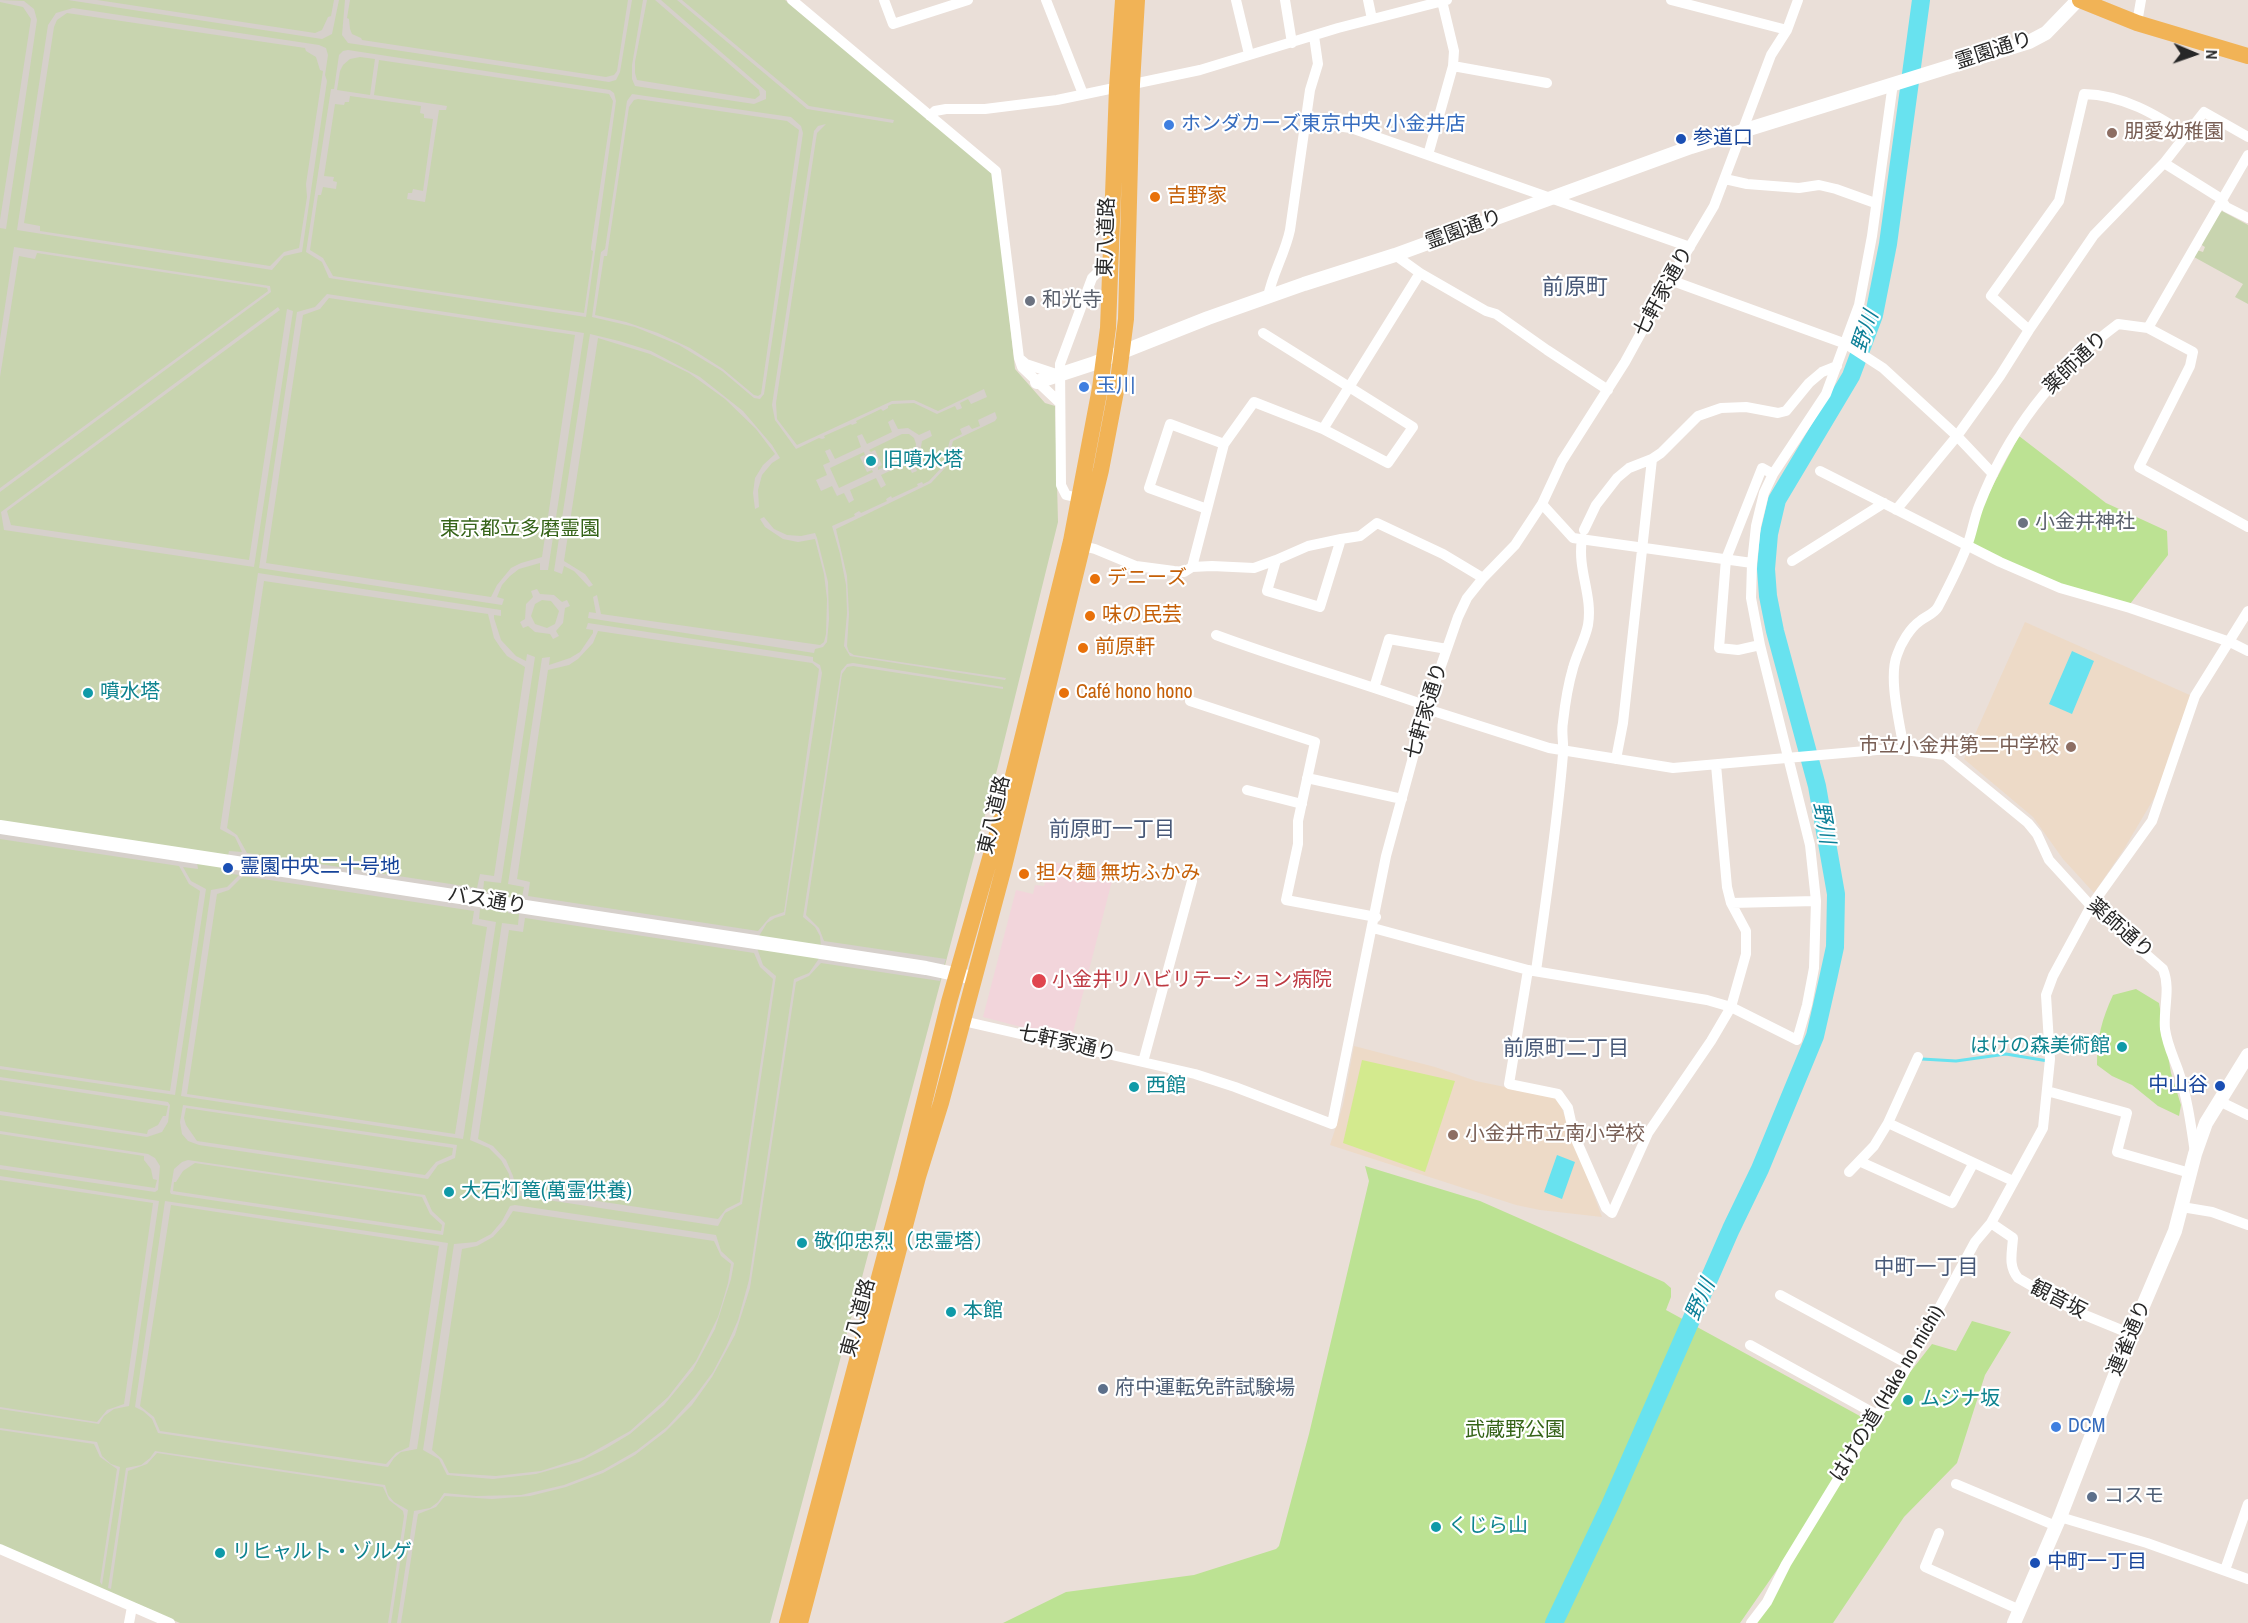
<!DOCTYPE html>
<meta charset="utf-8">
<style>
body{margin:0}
#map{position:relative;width:2248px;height:1623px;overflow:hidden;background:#eadfd8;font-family:"Archivo Narrow",sans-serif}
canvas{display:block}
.north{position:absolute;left:2164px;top:24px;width:60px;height:60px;-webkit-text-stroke:4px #fff;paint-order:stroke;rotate:92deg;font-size:16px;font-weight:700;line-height:24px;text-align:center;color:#272727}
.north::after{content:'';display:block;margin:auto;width:21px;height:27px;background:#272727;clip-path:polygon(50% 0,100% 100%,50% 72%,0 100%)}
</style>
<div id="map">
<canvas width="2248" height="1623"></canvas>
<div class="north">N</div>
</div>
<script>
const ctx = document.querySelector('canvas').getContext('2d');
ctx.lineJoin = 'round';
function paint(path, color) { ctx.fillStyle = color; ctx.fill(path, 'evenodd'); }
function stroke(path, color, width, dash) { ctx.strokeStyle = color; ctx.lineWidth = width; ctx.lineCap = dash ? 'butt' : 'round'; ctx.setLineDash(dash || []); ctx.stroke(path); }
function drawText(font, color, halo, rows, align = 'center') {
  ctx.font = font + ' "Archivo Narrow","Noto Sans JP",sans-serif'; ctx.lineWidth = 4.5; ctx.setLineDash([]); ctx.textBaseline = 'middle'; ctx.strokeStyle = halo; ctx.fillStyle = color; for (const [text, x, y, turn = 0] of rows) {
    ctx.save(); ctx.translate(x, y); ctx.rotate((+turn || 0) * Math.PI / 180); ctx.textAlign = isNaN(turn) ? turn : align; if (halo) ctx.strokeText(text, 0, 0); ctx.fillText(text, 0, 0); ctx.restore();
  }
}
paint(new Path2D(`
 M2025,622L2192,696L2176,734L2157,793L2124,849L2094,893L2063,859L2033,817L1964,759Z
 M1354,1046L1435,1067L1476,1081L1558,1098L1602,1217L1540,1210L1516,1205L1330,1145L1343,1105Z`), '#eddac7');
paint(new Path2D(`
 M1050,861L1075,867L1074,863L1114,873L1071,1040L983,1017L1016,890L1033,894L1035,885L1044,886Z`), '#f2d5db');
paint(new Path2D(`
 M2019,436L2106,503L2167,531L2168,555L2130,604L2061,585L1970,544L1981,508Z
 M2136,989L2159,1003L2171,1073L2181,1105L2179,1116L2158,1106L2132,1085L2112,1076L2097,1065C2097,1037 2102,1019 2113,995Z
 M1365,1166L1480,1201L1664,1282L1671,1288V1297L1666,1310L1869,1421L1781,1564L1740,1623H1003L1066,1592L1194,1575L1276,1549L1279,1546L1309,1434L1369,1181Z
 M1972,1321L2011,1332L1985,1375L1957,1463L1904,1517L1833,1623H1754L1897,1389L1932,1344L1956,1351Z`), '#bce293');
paint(new Path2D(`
 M0,0H785L990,171L994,177L1015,369L1045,403L1055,406L1058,522L998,766L770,1623H180L0,1545Z
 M2222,211L2248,225V304L2235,297L2243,284L2194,257L2197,250L2203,252L2205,247L2200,244L2218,214Z`), '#c8d4af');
paint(new Path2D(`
 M1362,1060L1455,1081L1425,1172L1343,1143Z`), '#d3ea8e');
paint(new Path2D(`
 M0,0L24,1L34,9L37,20L6,229L0,228V220L31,19L23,7L0,2Z
 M68,0H97L315,33L322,30L328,17L331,16L334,0H339L332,34L322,39Z
 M345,0H350L347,18L349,19L350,29L352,34L361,38L362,40L606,77L614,75L617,71L628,0H632L620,72L616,80L609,82L348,43L342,35Z
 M643,0H647L635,62V73L637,80L755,99L760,95L759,90L655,0H661L766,91V99L754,104L635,86L632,79V65Z
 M677,0H682L809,106L894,120L893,123L807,109Z
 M73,8L319,45L326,48L328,55L325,75L327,81L302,252L284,256L272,270L17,230L48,25L56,13ZM67,13L305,48L306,51L316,57L320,70L323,71L306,184L307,197L299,248L284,252L270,266L40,231V226L24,223L54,27L57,20Z
 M348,50L610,90L614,93L616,101L586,317L329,278L322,262L306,252L331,89H334L339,55L343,51ZM360,57L375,59L370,95L337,90L340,71L343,65L350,59ZM379,60L609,94L613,101L591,247V250L593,251L584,313L333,276L323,258L310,250L318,195H321L323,187L336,189L337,182L333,181L334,177L324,176L335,104L344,105L345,102H349L350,96L421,106L420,113L424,114V118L433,119L423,191L413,189L412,193H408L407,199L425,202L439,110H446L447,106L374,95Z
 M632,94L791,117L801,126L803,133L799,161L764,394L760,399L754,398L722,371L679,345L635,327L592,317L601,252L605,249L627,101ZM638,99L787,121L799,130L761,394L758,396L754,395L723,369L690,348L658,333L626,322L595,315L604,256H607L629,107L634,100Z
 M826,124L817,133L776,403L777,419L797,445L892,401L914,400L938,411L984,389L987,397L971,404L968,399L960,403L962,408L960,409L957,410L955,406L937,414L914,403L892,404L888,406V408L883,411L881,409L856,421L857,423L852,425L851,424L824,436L825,438L822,439L819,438L796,449L775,420L772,405L814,131L818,126Z
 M14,247L270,286L271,292L0,492V488L268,291L267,288L37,253L35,259L19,256L0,377V339Z
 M327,294L584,333L548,570H540V563L519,569L510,576L502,585L497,597L504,599L502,605L259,568L297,312L315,307ZM329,298L575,335L542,557L521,563L511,568L497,585L491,597L266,563L303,315L320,309Z
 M278,307L280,310L7,511L11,525L249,560L287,309L293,311L254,567L4,530L1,512Z
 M590,334L619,341L651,351L700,377L743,411L772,445L780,458L772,463L762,475L758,490L759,507L755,509L753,493L755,478L763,465L775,454L756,429L725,399L689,373L650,354L598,338L564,561L585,574L593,585L589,587L574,571L564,566L562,574L554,571Z
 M995,412L997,418L995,421L953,441L946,467L931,483L836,529L847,576L849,614L847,646L849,652L854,655L1006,678L1005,680L850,656L844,646L847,613L846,585L840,554L832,526L855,516L854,514L859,511L861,513L887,501L886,499L891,496L892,498L918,486L917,484L922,482L923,484L929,481L943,466L950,440L962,434L960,429L969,425L972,429L980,426L978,420Z
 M893,419L898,429L908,428L919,435L930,430L932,436L922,441L920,453L912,461L917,471L912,473L907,463L881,475L886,485L881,488L876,478L850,490L854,500L849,503L844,493L837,496L832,486L821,491L816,480L827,475L823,465L830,462L825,451L830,449L835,459L861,447L857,436L862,434L867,444L892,432L888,422ZM902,434H909L914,438L916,444L915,451L910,455L878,470V467L882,465L875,450L871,452L869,450ZM864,452L865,455L860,457L867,472L872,470L873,472L839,488L830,468Z
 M764,517L774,529L787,535L801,536L815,533L817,538L828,582L829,619L827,642L823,647L815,649L814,653L588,618L589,612L596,613L593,597L597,595L601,614L820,645L824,642L826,634L827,599L824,574L815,539L798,542L783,539L765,527L760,519Z
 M258,573L501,610V616L494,615V618L501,640L516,656L526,661L527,654L535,657L501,883L484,881L483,892L494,893V896L228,856L229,851L242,852L235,837L220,829ZM264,581L488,614L494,638L500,647L507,656L525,667L494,876L480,874L477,888L247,853L237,835L227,828Z
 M537,589L540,594L554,595L562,602L567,600L570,606L565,608L563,623L556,631L559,636L553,639L550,634L535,632L528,626L523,628L520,622L525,619L526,604L533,597L531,591ZM542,600L551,601L559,611L555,624L547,628L535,624L531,616L535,604Z
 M588,623L813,657V661L820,665L822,673L785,915L775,918L767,923L759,936L510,899L511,896L522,897L524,887L508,884L542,658L550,657L549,665L570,658L580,652L593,633V630L586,629ZM598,631L812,663L819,669L784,912L770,917L758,931L528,896L530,882L517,879L548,670L569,665L578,659L593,643Z
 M853,663L1003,687V689L853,666L847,667L842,674L806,915L819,928L824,941L946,959L944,965L821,946L820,936L815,927L803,917L841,671L847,664Z
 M0,832L197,862L198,869L183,867L191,881L206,889L175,1095L0,1069V1066L170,1091L200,891L189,884L179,866L0,839Z
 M227,867L492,907V910L480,909L479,919L496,922L463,1139L181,1096L211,890L227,887L239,875L225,873ZM243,876L474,911L472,924L487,927L455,1134L187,1094L217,894L229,890Z
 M509,910L757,948L763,965L776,976L742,1204L725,1213L718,1226L515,1195L512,1192L509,1174L501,1160L489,1148L470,1140L502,923L518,925L519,914L508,913ZM525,918L754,953L760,967L773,979L740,1202L726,1209L718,1219L516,1189L513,1176L506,1160L493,1146L478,1139L509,930L523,932Z
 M820,957L941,976L940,981L821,963L809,976L796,982L750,1288L735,1335L712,1377L692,1405L665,1432L635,1455L603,1473L566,1487L530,1496L492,1499L445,1496L436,1507L418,1514L401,1623H397L414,1511L430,1508L438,1502L444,1493L476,1496L521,1495L564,1485L603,1470L636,1451L667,1427L695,1396L713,1372L726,1347L738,1320L749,1280L794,979L809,973Z
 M0,1077L168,1102L170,1105L168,1122L162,1132L147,1137L0,1115V1111L147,1134L148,1130L158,1125L163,1116H166L168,1106L0,1080Z
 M183,1105L457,1145L455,1158L438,1165L428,1179L199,1145L188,1141L182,1134L180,1122ZM186,1108L453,1148L452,1155L436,1162L425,1175L197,1141L186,1125L184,1118Z
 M0,1131L148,1154L155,1158L160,1166L158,1190L155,1192L0,1169V1165L155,1188L157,1180L153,1179L151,1169L144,1160V1156L0,1134Z
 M188,1160L425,1195L432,1211L445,1223L443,1235L171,1194L170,1192L174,1169L182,1162ZM195,1163L422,1197L430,1214L442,1225L441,1231L173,1191L174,1182H176L183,1171Z
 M0,1176L159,1201L129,1406L114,1409L104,1416L99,1424L0,1409V1407L97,1422L107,1410L124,1404L153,1203L0,1180Z
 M165,1201L448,1243L417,1449L401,1452L394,1458L388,1467L158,1433L152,1419L143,1411L135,1407ZM171,1205L439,1246L409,1447L396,1453L386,1464L160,1431L154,1417L140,1406Z
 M515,1205L716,1235L721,1251L734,1263L731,1279L715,1329L693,1370L664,1405L630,1434L605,1449L579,1462L536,1474L493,1479L447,1475L439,1459L423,1450L454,1244L476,1242L491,1234L502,1221L510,1206ZM513,1211L714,1241L721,1256L731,1264L728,1283L718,1317L696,1361L668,1397L630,1431L584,1457L541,1471L496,1476L449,1473L442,1459L432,1450L462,1249L477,1246L493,1237L504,1225Z
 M0,1428L97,1442L102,1456L111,1464L120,1467L102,1585L100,1582L117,1469L100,1457L94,1444L0,1430Z
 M155,1451L385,1485L388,1495L394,1502L408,1510L391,1623H388L404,1516L403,1511L389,1500L383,1487L157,1453L147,1464L128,1471L111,1589L108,1588L126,1468L141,1465L150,1458Z`), '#d6d0cb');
paint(new Path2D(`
 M2072,651L2094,661L2072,714L2049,704Z
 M1557,1155L1575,1162L1562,1199L1544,1192Z`), '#68e2ef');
stroke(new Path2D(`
 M1922,1059L1956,1061L2006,1054L2048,1061`), '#68e2ef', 3);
stroke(new Path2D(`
 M1554,1623L1610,1505L1731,1229L1760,1169L1815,1036L1828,979L1835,947L1836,894L1817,786L1775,631L1768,596L1766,569L1769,534L1777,500L1851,376L1874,315L1888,244L1921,0`), '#68e2ef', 18);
stroke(new Path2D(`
 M792,0L996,171L1019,358L1022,367L1059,402
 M884,0L893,24L968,0
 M1046,0L1083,94
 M1236,0L1249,54
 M1285,0L1292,43
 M1368,0L1372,19
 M1671,0L1787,30
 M2137,23L2141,0
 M1453,66L1547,83
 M930,116L935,111L946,109H985L1057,100L1200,70L1338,28L1447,0
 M1306,122L1351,128L1690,247
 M1428,155L1453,66L1454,51L1442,1
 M2164,163L2220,198L2226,207L2248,218
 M1725,179L1747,184L1799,188L1819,185L1836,189L1875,203
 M1395,255L1420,273L1486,311L1496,314L1547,350L1608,390
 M1670,280L1846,344L1883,368L1957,436L1993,474
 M1268,297C1272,274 1285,254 1290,230L1310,90L1318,64L1314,36
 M2148,328L2193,352L2190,366L2139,467L2248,527
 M2029,330L1991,296L2059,201L2084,94C2123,95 2155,114 2187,135
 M1263,333L1413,427L1388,463L1323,429
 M1019,358L1026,364L1059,375
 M1820,471L2000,562L2060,588L2130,608L2230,642L2248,651
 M1079,498L1066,495L1061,485L1060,364L1092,278L1098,272H1110
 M1542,504L1573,538L1752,563
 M1207,509L1149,488L1170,424L1224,444
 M1896,510L1957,436L2000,376L2029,330L2094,235L2164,163L2204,112L2248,137
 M1584,530L1596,505L1617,478L1629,468L1652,459L1661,453L1698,416L1721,408L1746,407L1778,413L1786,411L1809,383L1822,372L1837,366
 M1341,539L1308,546L1276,560L1267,591L1320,607L1341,539L1360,536L1377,523L1443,554L1483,578
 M1083,546L1095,549L1136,566L1174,571L1184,572L1192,567L1212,566L1254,568L1276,560
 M1792,561L1884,503
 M1192,567L1224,444L1254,402L1323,429L1420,273
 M1216,635C1286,661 1357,681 1427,706L1433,711L1549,748L1673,768L1877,750H1904L1945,755L2028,823L2037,834L2049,860L2091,906L2163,969C2171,989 2163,1009 2165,1029C2167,1044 2173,1056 2178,1070C2187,1096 2191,1125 2195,1153
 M1760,645L1738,650L1719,648L1726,559L1762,468L1773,474
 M1374,688L1389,639L1447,649
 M1190,701L1315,742L1298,821V844L1286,900L1376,917
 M1904,750C1900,724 1888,678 1897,655C1901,643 1910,628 1920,621C1926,616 1934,614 1938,607C1948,588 1959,567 1967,546C1972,533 1974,519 1979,506C2007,433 2055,371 2118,324L2148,328L2248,155
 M1616,759L1623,723L1652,459
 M1307,778L1402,799
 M1247,790L1302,804
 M1731,903L1816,901
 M1373,928L1528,970L1707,1000L1731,1007L1797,1040L1807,1005L1814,968L1816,901L1810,845L1760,645L1751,598L1752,563L1756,526L1764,493L1773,474L1826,394L1859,305L1872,236L1893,83
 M1528,970L1509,1084L1558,1094L1568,1108L1574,1135L1606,1208L1612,1213L1648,1133L1711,1041L1731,1007L1746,954V931L1731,903L1727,887L1716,765
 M1536,971C1546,899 1557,827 1563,754C1564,743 1561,732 1563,722C1565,704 1568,685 1573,668C1577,653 1585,640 1588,625C1593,595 1577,570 1582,539
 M963,1021L1195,1074L1235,1087L1332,1124L1386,856L1427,706L1458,617L1467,598L1483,578L1515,545L1542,504L1562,461L1625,362L1670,280L1714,206L1771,55L1787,30L1798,0
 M1918,1057L1888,1123L2013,1181
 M1143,1062L1192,881
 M2047,1091L2127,1113L2117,1152L2190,1173
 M2219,1101L2248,1115
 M1861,1162L1952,1203L1973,1164
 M1849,1172L1874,1146L1888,1123
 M2182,1207L2212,1212L2248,1225
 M1991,1223L2013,1238C2012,1253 2008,1266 2018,1278L2075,1311L2131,1334
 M1780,1295L1908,1364
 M1750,1345L1877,1415
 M1956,1484L2056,1526
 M2060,1517L2147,1543L2248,1579
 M1939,1533L1925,1567L2020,1610
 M0,1549L170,1623
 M2225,1570L2248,1504
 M129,1623L132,1607
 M1751,1623L1767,1602L1786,1564L1877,1415L1893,1393L1975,1242L1991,1223L2043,1128L2050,1059L2046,995L2053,976L2091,906L2152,821L2195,696L2248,611`), '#fff', 10);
stroke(new Path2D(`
 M1037,382L1092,364L1208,318L1304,284L1395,255L1691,147L2029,42L2046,33L2078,0
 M0,827L926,968L974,978
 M2014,1623L2060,1517L2131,1334L2175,1231L2195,1154L2206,1123L2248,1055`), '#fff', 14);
stroke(new Path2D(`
 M2080,0L2137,23L2248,56
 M787,1623L905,1180L949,1002L1010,788L1071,541L1100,388L1108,328L1117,88L1123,0
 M800,1623L918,1177L941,1103L1003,871L1101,470L1118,381L1126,319L1132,84L1137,0`), '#f1b356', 16);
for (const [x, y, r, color] of [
 [1169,125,6,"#3f7fe0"],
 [2112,133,6,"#8d6e63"],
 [1681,139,6,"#1a4fb4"],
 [1155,197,6,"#e8710a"],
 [1030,301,6,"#6b7280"],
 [1084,387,6,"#3f7fe0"],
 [871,461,6,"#0f9aa8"],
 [2023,523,6,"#6b7280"],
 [1095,579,6,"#e8710a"],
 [1090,616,6,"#e8710a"],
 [1083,648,6,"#e8710a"],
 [88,693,6,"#0f9aa8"],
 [1064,693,6,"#e8710a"],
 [2071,747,6,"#8d6e63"],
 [228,868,6,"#1a4fb4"],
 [1024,874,6,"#e8710a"],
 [1039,981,8,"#e0444e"],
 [2122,1047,6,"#0f9aa8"],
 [2220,1086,6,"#1a4fb4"],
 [1134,1087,6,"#0f9aa8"],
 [1453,1135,6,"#8d6e63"],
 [449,1192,6,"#0f9aa8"],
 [802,1243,6,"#0f9aa8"],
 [951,1312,6,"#0f9aa8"],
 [1103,1389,6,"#5c6f8a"],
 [1908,1400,6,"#0f9aa8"],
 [2056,1427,6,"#3f7fe0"],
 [2092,1497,6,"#5c6f8a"],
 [1436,1527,6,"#0f9aa8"],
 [220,1553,6,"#0f9aa8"],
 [2035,1563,6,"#1a4fb4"]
]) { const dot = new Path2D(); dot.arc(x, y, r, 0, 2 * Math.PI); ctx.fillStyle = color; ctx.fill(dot); stroke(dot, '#fff', 2); }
drawText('20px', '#272727', '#fff', [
 ["霊園通り",1994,51,-18],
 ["霊園通り",1464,230,-20],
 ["東八道路",1107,237,-88],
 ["七軒家通り",1664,292,-61],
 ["薬師通り",2076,363,-44],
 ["七軒家通り",1427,711,-73],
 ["東八道路",995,815,-77],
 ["バス通り",487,901,9],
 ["薬師通り",2120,929,41],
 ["七軒家通り",1067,1044,13],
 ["観音坂",2058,1300,27],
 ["東八道路",859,1318,-75],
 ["連雀通り",2130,1338,-67],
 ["はけの道 (Hake no michi)",1888,1394,-59]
]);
drawText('20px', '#366cbe', '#fff', [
 ["ホンダカーズ東京中央 小金井店",1181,125],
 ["玉川",1096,387],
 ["DCM",2068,1427]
], 'left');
drawText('20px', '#785e54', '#fff', [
 ["朋愛幼稚園",2124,133],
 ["市立小金井第二中学校",2059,747,"right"],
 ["小金井市立南小学校",1465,1135]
], 'left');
drawText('20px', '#164399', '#fff', [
 ["参道口",1693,139],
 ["霊園中央二十号地",240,868],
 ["中山谷",2208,1086,"right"],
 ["中町一丁目",2047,1563]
], 'left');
drawText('20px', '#c56008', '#fff', [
 ["吉野家",1167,197],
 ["デニーズ",1107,579],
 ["味の民芸",1102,616],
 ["前原軒",1095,648],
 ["Café hono hono",1076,693],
 ["担々麺 無坊ふかみ",1036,874]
], 'left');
drawText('20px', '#5b616d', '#fff', [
 ["和光寺",1042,301],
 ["小金井神社",2035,523]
], 'left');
drawText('20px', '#0d838f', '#fff', [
 ["旧噴水塔",883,461],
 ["噴水塔",100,693],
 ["はけの森美術館",2110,1047,"right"],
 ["西館",1146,1087],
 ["大石灯篭(萬霊供養)",461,1192],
 ["敬仰忠烈（忠霊塔）",814,1243],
 ["本館",963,1312],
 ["ムジナ坂",1920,1400],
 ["くじら山",1448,1527],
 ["リヒャルト・ゾルゲ",232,1553]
], 'left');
drawText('20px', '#356318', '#fff', [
 ["東京都立多磨霊園",520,530],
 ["武蔵野公園",1515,1431]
]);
drawText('20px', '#be3a42', '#fff', [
 ["小金井リハビリテーション病院",1052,981]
], 'left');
drawText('20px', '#4e5e75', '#fff', [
 ["府中運転免許試験場",1115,1389],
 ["コスモ",2104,1497]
], 'left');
drawText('italic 21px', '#0c7f97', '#fff', [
 ["野川",1866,332,-71],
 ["野川",1823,823,80],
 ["野川",1701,1300,-66]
]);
drawText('21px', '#485978', '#fff', [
 ["前原町一丁目",1112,830],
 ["前原町二丁目",1566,1049],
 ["中町一丁目",1926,1268]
]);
drawText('22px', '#485978', '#fff', [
 ["前原町",1575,288]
]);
</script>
